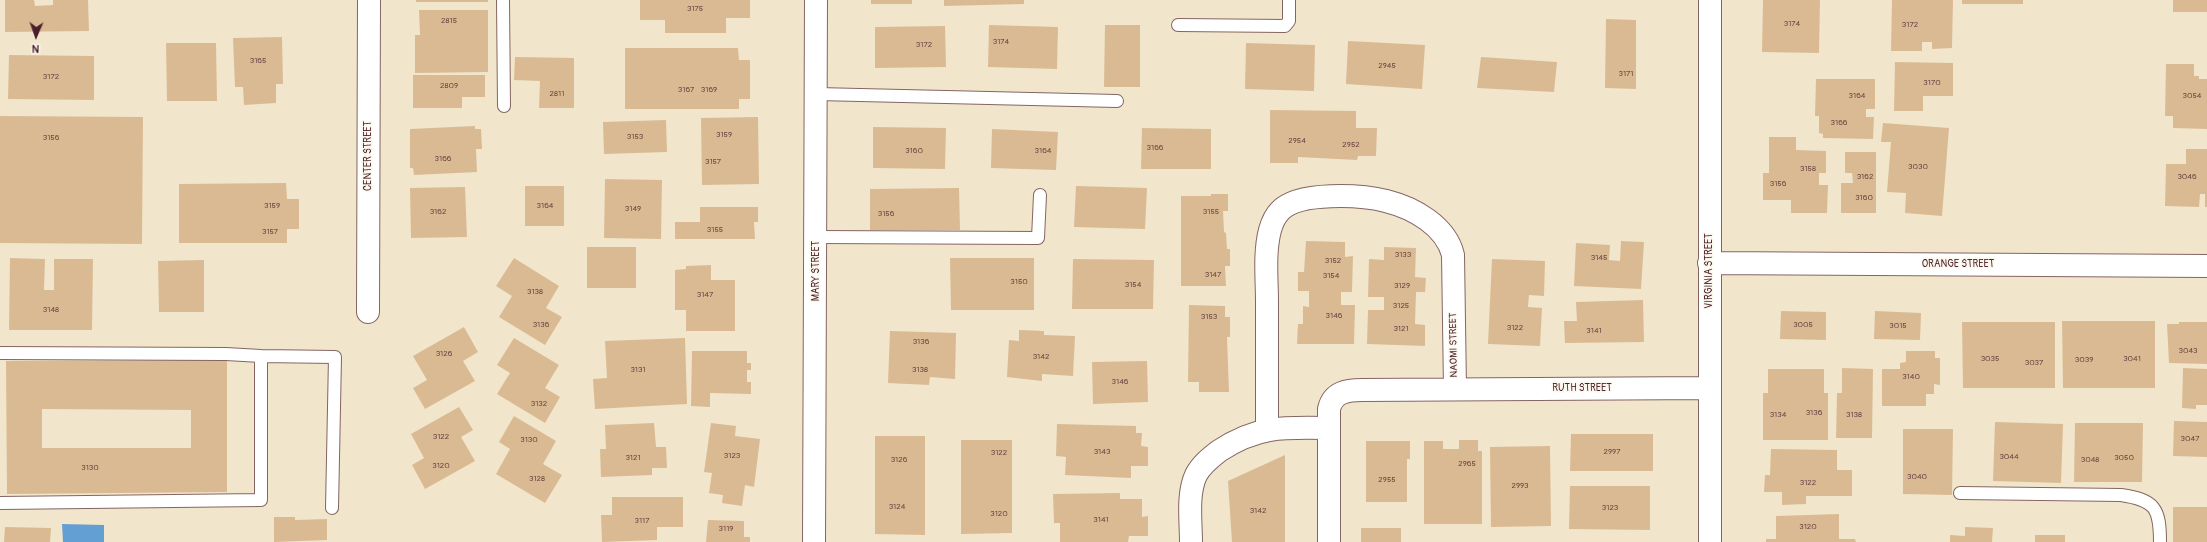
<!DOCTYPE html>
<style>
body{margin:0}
#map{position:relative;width:2207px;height:542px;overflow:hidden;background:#f1e6cb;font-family:Pangolin,sans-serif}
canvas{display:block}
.north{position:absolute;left:16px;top:16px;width:40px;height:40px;-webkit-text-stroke:3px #fbf7ec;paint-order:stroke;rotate:182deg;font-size:11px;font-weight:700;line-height:16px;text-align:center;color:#4a1f2b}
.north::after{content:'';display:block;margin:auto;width:14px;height:18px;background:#4a1f2b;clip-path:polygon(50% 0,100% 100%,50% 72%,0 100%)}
</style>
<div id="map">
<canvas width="2207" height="542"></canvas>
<div class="north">N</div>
</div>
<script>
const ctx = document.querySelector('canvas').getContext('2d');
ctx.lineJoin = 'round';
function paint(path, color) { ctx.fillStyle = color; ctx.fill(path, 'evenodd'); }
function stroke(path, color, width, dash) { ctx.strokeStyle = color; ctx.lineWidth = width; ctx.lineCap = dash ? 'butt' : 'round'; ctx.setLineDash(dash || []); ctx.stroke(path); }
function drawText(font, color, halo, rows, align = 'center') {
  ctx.font = font + ' Pangolin,sans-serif'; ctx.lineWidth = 3; ctx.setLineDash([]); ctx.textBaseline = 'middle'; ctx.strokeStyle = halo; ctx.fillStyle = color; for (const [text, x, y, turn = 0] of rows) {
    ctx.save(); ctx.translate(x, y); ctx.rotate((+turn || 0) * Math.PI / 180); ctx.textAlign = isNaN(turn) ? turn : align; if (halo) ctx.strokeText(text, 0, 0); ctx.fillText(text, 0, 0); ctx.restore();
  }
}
paint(new Path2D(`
 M62,524L104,525V542H63Z`), '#649fd4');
paint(new Path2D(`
 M5,0H34L35,6L53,5V0H88L89,31L5,32Z
 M416,0H488V2H416Z
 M640,0H750V18H726V33H665V20H640Z
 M871,0H912V4H871Z
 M944,0H1024V4L944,6Z
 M1763,0H1820L1819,53L1762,52Z
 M1892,0H1953L1952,48L1932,49V42H1922V51H1891Z
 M1962,0H2023V4H1962Z
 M2173,0H2207V12H2173Z
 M419,10H488V72L415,73V35H420Z
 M1606,19L1636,20V89L1605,88Z
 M989,25L1058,27L1057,69L988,67Z
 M1105,25H1140V87H1104Z
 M945,26L946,67L875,68V27Z
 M282,37L283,84H276V103L244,105L243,87H235L233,38Z
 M1348,41L1425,45L1422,89L1346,84Z
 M166,43H216L217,101H167Z
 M1246,43L1315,45L1314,91L1245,89Z
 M625,48H738L739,60H750V99H739V109H625Z
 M9,55L94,56V100L8,99Z
 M515,57L574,58V108H539L540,81L514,80Z
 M1481,57L1557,62L1554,92L1477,88Z
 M1895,62L1953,63V96H1923V111H1894Z
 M2166,64H2194V76H2199V79H2207V129L2173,128V116H2165Z
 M413,75H485V97H462V108H413Z
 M1816,79H1875V109H1866V117H1874L1873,139L1823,138V134L1819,133V116H1815Z
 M1270,110L1356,111V128H1377L1376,156H1358L1357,160L1298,157V163H1270Z
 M0,116L143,117L142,244L0,243Z
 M758,117L759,184L702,185L701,118Z
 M666,120L667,152L604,154L603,122Z
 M1883,123L1949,128L1942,216L1905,213L1906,193L1887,192L1891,142H1881Z
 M475,126V129H481L482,149H476L477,172L414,175L413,168H410V129Z
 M873,127L946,128L945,169L873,168Z
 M1142,128L1211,129V169H1141Z
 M992,129L1058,132L1056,170L991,168Z
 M1769,137H1796V150L1826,151V173H1819V185H1828L1827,213H1791V200H1763V173H1769Z
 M2186,149H2207V207H2205V194H2200L2199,207L2165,206L2166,164H2186Z
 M1845,152H1876V213H1841V183H1853L1852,173H1845Z
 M605,179L662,180L661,239L604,238Z
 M286,183L287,199H299V229H287V243H179V184Z
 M525,186H564V226H525Z
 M1076,186L1147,188L1145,229L1074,227Z
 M465,187L467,237L411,238L410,188Z
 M959,188L960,230H870V189Z
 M1211,194H1228V211H1223L1224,232L1226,233L1227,249H1230V266H1225L1226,286H1181V196H1211Z
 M700,207H758V222H754L755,239H675V222H700Z
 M1306,241L1345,242V257L1353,256L1352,292H1341V305H1355L1354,344H1297L1298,324H1303V306L1309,307V291H1298V272H1304Z
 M1621,241L1644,242L1641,289L1574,286L1576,243L1610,245L1609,260L1620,261Z
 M587,247H636V288H587Z
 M1384,247L1416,248L1415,277L1426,278L1425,292H1416L1415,324L1425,325V346L1367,344L1368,310H1384V297H1368L1369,259L1384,260Z
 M10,258L45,259L44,290H54V259H93L92,330H9Z
 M514,258L559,286L546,308L562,317L545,345L499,317L512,296L496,286Z
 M950,258H1034V310H951Z
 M1073,259L1154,260L1153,309H1072Z
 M1492,259L1545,261L1544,296L1529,295L1528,307L1542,308L1540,346L1488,344Z
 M204,260V312H159L158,261Z
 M711,265V280H735V331H686V310H675V270L686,269V266Z
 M1643,300L1644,342L1565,343L1564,321H1577L1576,302Z
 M1189,305L1225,306V317H1230V337H1227L1229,392H1199V382H1188Z
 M1781,311L1826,312V340L1780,339Z
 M1875,311L1921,313L1920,340L1874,339Z
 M2062,321H2155V388H2063Z
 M1962,322H2055V388H1963Z
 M2179,322H2207V364L2169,363L2167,324H2179Z
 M464,327L478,352L463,361L475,381L425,409L413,388L427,380L413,356Z
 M1019,330L1044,331V335L1075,336L1073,376L1042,374V381L1007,377L1009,340L1019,341Z
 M890,331L956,333L955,379L930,377L929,385L888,383Z
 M514,338L559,365L545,388L560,397L545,423L497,394L510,373L497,365Z
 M685,338L687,404L595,409L593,379L607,378L605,341Z
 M692,351H747V363H751V370H747V382H751V394L710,393V407L691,406Z
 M1906,351H1935V358H1940V385L1934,384V394H1926V406H1882V369H1900V363L1906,362Z
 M227,360V492L7,494L6,361ZM42,409L191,410V448H42Z
 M1147,361L1148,402L1093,404L1092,362Z
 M1842,368L1873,369L1872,438H1836L1837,393H1842Z
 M2183,368L2207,369V405H2196V409L2182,408Z
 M1768,369H1824V393H1828V440H1763V393H1768Z
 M459,407L473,430L461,437L475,461L425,489L412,465L424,458L411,434Z
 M514,416L556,441L543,464L562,475L545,503L496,474L510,449L499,442Z
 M2174,421L2207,422V457L2173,456Z
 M1995,422L2063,424L2061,483L1993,481Z
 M654,423L656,447H666L667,468H652V475L601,477L600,449H606L605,425Z
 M711,423L736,426L735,436L760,439L754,487L745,485L742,506L722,503L723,495L709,493L712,473L704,472Z
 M2075,423H2143L2142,482H2074Z
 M1057,424L1136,426V433H1142L1141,446L1148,447V466H1131V478L1065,475L1066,457L1056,456Z
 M1903,429H1953L1952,495L1903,494Z
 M1571,434H1653V471H1570Z
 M875,436H925V535L875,534Z
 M961,440H1012V533L961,534Z
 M1459,440H1478V451H1482V524H1424V441H1443V449H1459Z
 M1366,441H1410V459H1407V502H1366Z
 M1550,446L1551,526L1491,527L1490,447Z
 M1771,449L1837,450V470H1852V496H1806V504L1782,505V492H1764L1765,475H1770Z
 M1285,455V542H1232L1228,481Z
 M1570,486H1650V530L1569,529Z
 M1120,493V499H1142V517L1148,516V536H1129L1128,542H1060V523H1054L1053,494Z
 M612,497H683V527H657V540L602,542L601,515H612Z
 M2173,507H2207V542H2173Z
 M1839,514V539H1855L1856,542H1766V539H1776V516Z
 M274,517H295V520L327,519V540L274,542Z
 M708,520L744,521V537H750V542H706Z
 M5,527L51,528L50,542H4Z
 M1965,527L1993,528L1992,542H1950V535L1965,536Z
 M1361,528H1401V542H1361Z
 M2035,535H2065V542H2035Z`), '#daba93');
const service = new Path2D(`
 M503,0L504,106
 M1178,25L1285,26L1289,21V0
 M817,94L1117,101
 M816,237L1038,238L1040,195
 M0,353L226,354L261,356V500L0,503
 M261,356L335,357L332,508
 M1960,493L2121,495C2155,500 2160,508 2160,542`);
const minor = new Path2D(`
 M1709,263L2207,266
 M368,312L369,0
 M1267,430C1267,387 1267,345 1267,302C1267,279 1264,253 1270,230C1272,223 1275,216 1280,211C1298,191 1362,195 1386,201C1414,208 1446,226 1453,255L1455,389
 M814,542L816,0
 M1191,542C1191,522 1187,494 1196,475C1201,465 1210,458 1219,451C1257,426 1283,427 1327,428
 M1329,542V409C1333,392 1347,390 1362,390L1709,388
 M1710,542V0`);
stroke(service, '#846563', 14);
stroke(minor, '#846563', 24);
stroke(service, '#fff', 12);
stroke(minor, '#fff', 22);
drawText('8px', '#6e4645', null, [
 ["3175",695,9],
 ["2815",449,21],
 ["3174",1792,24],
 ["3172",1910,25],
 ["3174",1001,42],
 ["3172",924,45],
 ["3165",258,61],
 ["2945",1387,66],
 ["3171",1626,74],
 ["3172",51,77],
 ["3170",1932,83],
 ["2809",449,86],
 ["3167",686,90],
 ["3169",709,90],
 ["2811",557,94],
 ["3164",1857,96],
 ["3054",2192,96],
 ["3166",1839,123],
 ["3159",724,135],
 ["3153",635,137],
 ["3156",51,138],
 ["2954",1297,141],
 ["2952",1351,145],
 ["3166",1155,148],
 ["3160",914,151],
 ["3164",1043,151],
 ["3166",443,159],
 ["3157",713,162],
 ["3030",1918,167],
 ["3158",1808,169],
 ["3162",1865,177],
 ["3046",2187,177],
 ["3156",1778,184],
 ["3160",1864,198],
 ["3159",272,206],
 ["3164",545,206],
 ["3149",633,209],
 ["3162",438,212],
 ["3155",1211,212],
 ["3156",886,214],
 ["3155",715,230],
 ["3157",270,232],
 ["3133",1403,255],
 ["3145",1599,258],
 ["3152",1333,261],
 ["3147",1213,275],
 ["3154",1331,276],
 ["3150",1019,282],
 ["3154",1133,285],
 ["3129",1402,286],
 ["3138",535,292],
 ["3147",705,295],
 ["3125",1401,306],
 ["3148",51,310],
 ["3146",1334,316],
 ["3153",1209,317],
 ["3136",541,325],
 ["3005",1803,325],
 ["3015",1898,326],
 ["3122",1515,328],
 ["3121",1401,329],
 ["3141",1594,331],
 ["3136",921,342],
 ["3043",2188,351],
 ["3126",444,354],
 ["3142",1041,357],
 ["3035",1990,359],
 ["3041",2132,359],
 ["3039",2084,360],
 ["3037",2034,363],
 ["3131",638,370],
 ["3138",920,370],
 ["3140",1911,377],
 ["3146",1120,382],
 ["3132",539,404],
 ["3136",1814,413],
 ["3134",1778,415],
 ["3138",1854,415],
 ["3122",441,437],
 ["3047",2190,439],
 ["3130",529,440],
 ["3143",1102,452],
 ["2997",1612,452],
 ["3122",999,453],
 ["3123",732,456],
 ["3044",2009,457],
 ["3121",633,458],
 ["3050",2124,458],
 ["3126",899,460],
 ["3048",2090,460],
 ["2965",1467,464],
 ["3120",441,466],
 ["3130",90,468],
 ["3040",1917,477],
 ["3128",537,479],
 ["2955",1387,480],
 ["3122",1808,483],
 ["2993",1520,486],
 ["3124",897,507],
 ["3123",1610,508],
 ["3142",1258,511],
 ["3120",999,514],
 ["3141",1101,520],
 ["3117",642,521],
 ["3120",1808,527],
 ["3119",726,529]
]);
drawText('10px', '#4a1f2b', '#fbf7ec', [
 ["CENTER STREET",368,156,-90],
 ["ORANGE STREET",1958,264],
 ["MARY STREET",816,271,-90],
 ["VIRGINIA STREET",1709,271,-90],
 ["NAOMI STREET",1454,345,-91],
 ["RUTH STREET",1582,388]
]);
</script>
